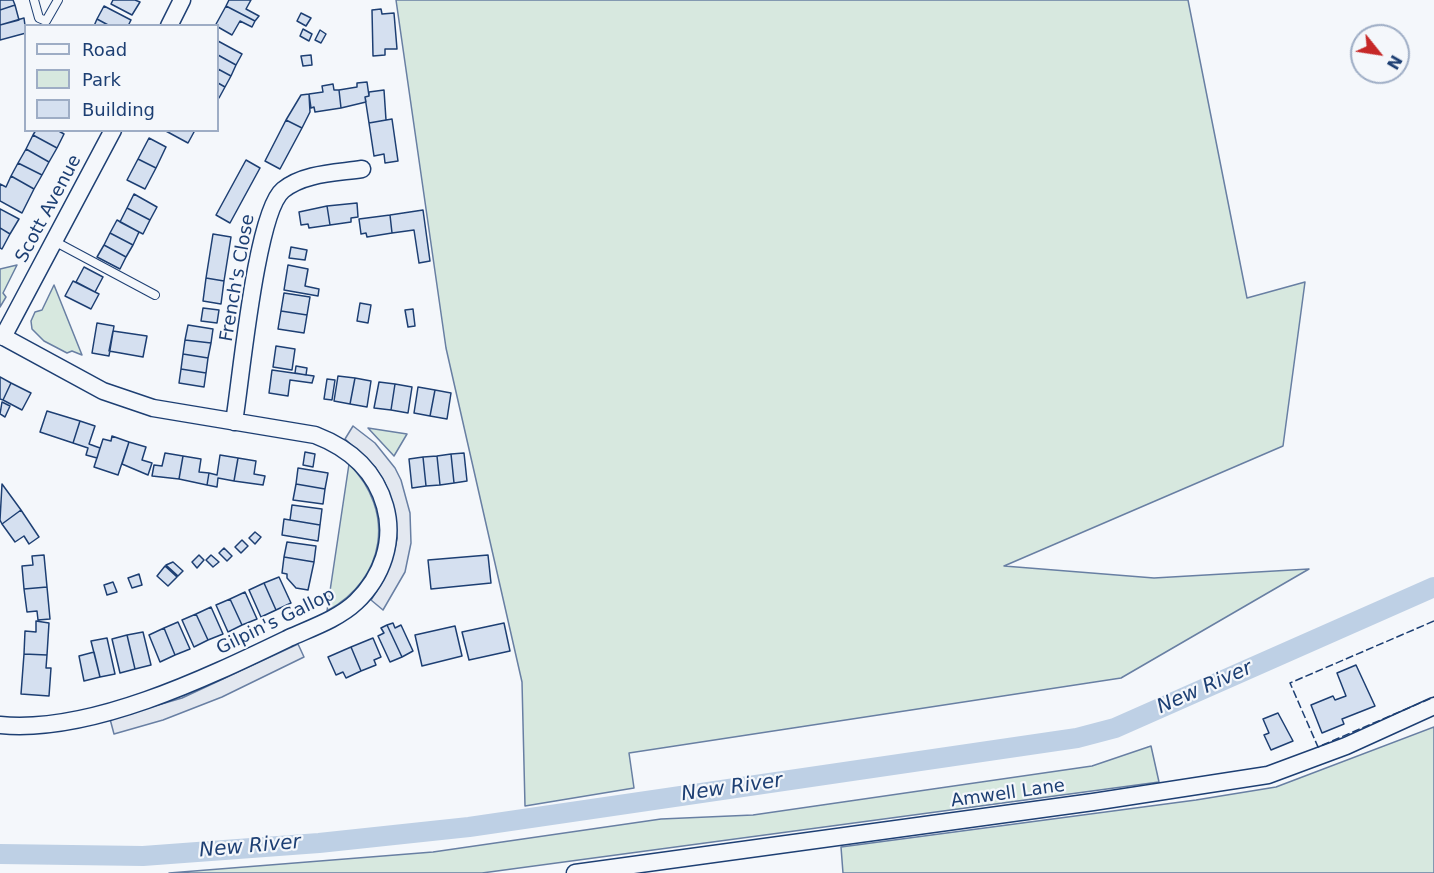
<!DOCTYPE html>
<style>
body{margin:0}
#map{position:relative;width:1434px;height:873px;overflow:hidden;background:#f4f7fb;font-family:"DejaVu Sans",sans-serif}
canvas{display:block}
.legend{position:absolute;left:24px;top:24px;width:195px;height:108px;box-sizing:border-box;background:#f4f7fb;border:2px solid #9eadc5;margin:0;padding:8px 10px;list-style:none;font-size:18px;color:#1d3f73}
.legend li{display:flex;align-items:center;gap:12px;height:30px}
.legend b{width:30px;border:2px solid #9eadc5}
.north{position:absolute;left:1350px;top:24px;width:60px;height:60px;box-sizing:border-box;background:#f4f7fb;border:2px solid #9eadc5;border-radius:50%;rotate:120deg;font-size:16px;font-weight:700;line-height:24px;text-align:center;color:#1d3f73}
.north::after{content:'';display:block;margin:auto;width:21px;height:27px;background:#c62828;clip-path:polygon(50% 0,100% 100%,50% 72%,0 100%)}
</style>
<div id="map">
<canvas width="1434" height="873"></canvas>
<ul class="legend">
<li><b style="height:8px;background:#f4f7fb"></b>Road</li>
<li><b style="height:16px;background:#d7e8df"></b>Park</li>
<li><b style="height:16px;background:#d5e0f0"></b>Building</li>
</ul>
<div class="north">N</div>
</div>
<script>
const ctx = document.querySelector('canvas').getContext('2d');
ctx.lineJoin = 'round';
function paint(path, color) { ctx.fillStyle = color; ctx.fill(path, 'evenodd'); }
function stroke(path, color, width, dash) { ctx.strokeStyle = color; ctx.lineWidth = width; ctx.lineCap = dash ? 'butt' : 'round'; ctx.setLineDash(dash || []); ctx.stroke(path); }
function drawText(font, color, halo, rows, align = 'center') {
  ctx.font = font + ' "DejaVu Sans",sans-serif'; ctx.lineWidth = 4.5; ctx.setLineDash([]); ctx.textBaseline = 'middle'; ctx.strokeStyle = halo; ctx.fillStyle = color; for (const [text, x, y, turn = 0] of rows) {
    ctx.save(); ctx.translate(x, y); ctx.rotate((+turn || 0) * Math.PI / 180); ctx.textAlign = isNaN(turn) ? turn : align; if (halo) ctx.strokeText(text, 0, 0); ctx.fillText(text, 0, 0); ctx.restore();
  }
}
const green = new Path2D(`
 M396,0H1188L1247,298L1305,282L1283,446L1004,566L1154,578L1309,569L1121,678L629,753L634,788L525,806L522,682L446,348Z
 M17,265L3,293L6,297L0,307V269Z
 M54,285L82,355L72,351L67,353L44,341L32,329L31,321L35,312L42,310Z
 M368,428L407,434L394,456Z
 M349,464C396,511 386,579 327,611Z
 M1434,727V873H843L841,847L1196,800L1276,787Z
 M1151,746L1159,782L482,873H169L433,852L661,819L753,815L1092,766Z`);
paint(green, '#d7e8df');
stroke(green, '#687fa3', 1.5);
const parking = new Path2D(`
 M353,426L375,443L395,468L401,480L410,513L411,543L405,572L383,610L371,600L384,579L394,553L397,538L394,509L385,483L375,467L345,439Z
 M298,644L304,657L222,697L163,720L114,734L110,719L182,698Z`);
paint(parking, '#e3e8f0');
stroke(parking, '#687fa3', 1.5);
stroke(new Path2D(`
 M0,854L143,856L319,843L469,827L1077,738L1115,728L1434,587`), '#bed0e5', 20);
const building = new Path2D(`
 M0,0H13L15,5L0,10Z
 M113,0H135L140,2L132,15L111,4Z
 M229,0H251L246,9L259,16L255,21L226,6Z
 M15,5L19,20L0,25V10Z
 M104,6L131,20L128,26H110L97,19Z
 M226,6L255,21L252,27L240,21L232,35L218,27L215,26Z
 M381,9L382,14L394,13L397,49H385V55L373,56L372,10Z
 M301,13L311,18L306,26L297,21Z
 M24,18L26,33L0,40V25Z
 M97,19L110,26H94Z
 M303,29L312,34L309,41L300,36Z
 M320,30L326,34L321,43L315,40Z
 M218,41L242,54L236,65L218,55Z
 M218,55L236,65L231,76L218,69Z
 M311,55L312,65L303,66L301,56Z
 M218,69L231,76L225,87L218,83Z
 M367,82L369,96L365,97L366,102L341,108L339,90L357,87V83Z
 M218,83L225,87L219,98H218Z
 M333,84L334,90H339L341,108L315,112L314,107L311,108L309,94L323,92L322,86Z
 M384,90L386,120L369,123L365,97L369,96V92Z
 M309,94L310,112L302,128L286,120L301,95Z
 M392,119L398,161L385,163L384,154L374,156L369,123Z
 M286,120L302,128L280,169L265,161Z
 M36,130H57L64,134L57,148L33,135Z
 M164,130H191L194,132L188,143Z
 M33,135L57,148L49,162L26,149Z
 M149,138L166,147L156,168L138,159Z
 M26,149L49,162L42,175L18,163Z
 M138,159L156,168L145,189L127,180Z
 M246,160L260,168L230,223L216,215Z
 M18,163L42,175L34,189L11,176Z
 M11,176L34,189L22,213L0,201V184L6,187Z
 M134,194L157,207L150,220L127,208Z
 M357,203L358,217L351,218V222L330,225L327,206Z
 M327,206L330,225L309,228L308,224L301,225L299,212Z
 M127,208L150,220L143,234L120,222Z
 M0,209L19,219L10,234L0,228Z
 M423,210L430,261L419,263L414,230L392,233L390,215Z
 M390,215L392,233L367,237L366,233L361,234L359,219Z
 M117,220L139,232L133,245L110,233Z
 M0,228L10,234L2,249L0,248Z
 M110,233L133,245L126,257L104,245Z
 M213,234L231,237L224,281L206,278Z
 M104,245L126,257L120,269L97,257Z
 M291,247L307,250L305,260L289,258Z
 M288,265L308,269L305,286L319,289L318,296L284,290Z
 M84,267L103,277L95,292L76,282Z
 M206,278L224,281L221,304L203,301Z
 M73,281L99,294L91,309L65,296Z
 M284,293L310,297L307,315L281,311Z
 M360,303L371,305L368,323L357,321Z
 M203,308L219,310L217,323L201,321Z
 M413,309L415,326L408,327L405,310Z
 M281,311L307,315L304,333L278,329Z
 M97,323L114,326L109,356L92,353Z
 M188,325L213,329L211,343L185,340Z
 M113,331L147,336L143,357L109,351Z
 M185,340L211,343L208,358L183,354Z
 M276,346L295,349L292,370L273,367Z
 M183,354L208,358L206,373L181,369Z
 M296,366L307,368L306,375L295,373Z
 M181,369L206,373L204,387L179,383Z
 M272,370L314,376L312,383L290,380L288,396L269,393Z
 M338,376L355,378L350,404L334,401Z
 M0,377L11,383L3,400L0,399Z
 M355,378L371,381L367,407L350,404Z
 M327,379L335,380L332,400L324,399Z
 M379,382L395,384L391,410L374,408Z
 M11,383L31,393L22,410L3,400Z
 M395,384L412,387L408,413L391,410Z
 M418,387L435,390L430,416L414,413Z
 M435,390L451,393L447,419L430,416Z
 M2,402L10,406L5,417L0,414Z
 M47,411L80,421L73,443L40,432Z
 M80,421L95,426L89,444L100,448L97,458L86,455L88,448L73,443Z
 M112,436L129,442L118,475L94,467L103,439L111,441Z
 M129,442L146,447L142,460L152,463L148,475L122,464Z
 M305,452L315,454L313,467L303,465Z
 M165,453L183,456L179,479L152,476L154,465L162,466Z
 M464,453L467,481L454,483L451,454Z
 M451,454L454,483L440,485L437,456Z
 M220,455L238,458L234,481L218,478L217,487L207,485L209,473L217,475Z
 M183,456L201,459L199,472L209,473L207,485L179,479Z
 M437,456L440,485L426,486L423,457Z
 M423,457L426,486L412,488L409,459Z
 M238,458L256,461L254,474L265,476L263,485L234,481Z
 M298,468L328,473L325,489L296,484Z
 M2,484L21,510L2,524L0,520Z
 M296,484L325,489L323,504L293,500Z
 M292,505L322,509L320,525L290,520Z
 M21,510L39,537L29,544L24,536L15,542L2,524Z
 M284,519L320,525L318,541L282,535Z
 M255,532L261,537L255,544L249,538Z
 M242,540L248,546L241,553L235,547Z
 M287,542L316,546L314,562L284,557Z
 M224,548L232,556L227,561L219,553Z
 M44,555L47,587L24,589L22,566L33,565L32,556Z
 M199,555L204,560L197,568L192,562Z
 M211,555L219,562L213,567L206,560Z
 M488,555L491,583L431,589L428,560Z
 M284,557L314,562L308,590L296,588L287,578V574L282,573Z
 M173,562L183,571L178,576L166,565Z
 M165,566L177,577L168,586L157,576Z
 M139,574L142,585L132,588L128,578Z
 M279,577L291,603L276,610L264,583Z
 M113,582L117,592L107,595L104,585Z
 M264,583L276,610L261,617L249,590Z
 M47,587L50,619L38,620L37,611L27,612L24,589Z
 M245,592L257,619L242,625L230,599Z
 M230,599L242,625L228,632L216,605Z
 M211,607L223,634L208,640L196,614Z
 M196,614L208,640L194,647L182,620Z
 M36,621L49,623L47,655L24,654L25,631L36,632Z
 M178,622L190,649L175,655L164,628Z
 M393,623L395,628L401,625L413,651L402,657L387,625Z
 M504,623L510,651L469,660L462,632Z
 M387,625L402,657L390,662L378,636L384,633L381,628Z
 M455,626L462,656L422,666L415,635Z
 M164,628L175,655L160,662L149,635Z
 M143,632L151,665L135,669L127,635Z
 M127,635L135,669L120,673L112,639Z
 M107,638L115,674L100,677L91,641Z
 M373,638L381,657L374,660L376,665L361,671L351,647Z
 M351,647L361,671L346,678L343,672L336,675L328,657Z
 M94,652L100,677L84,681L79,656Z
 M24,654L47,655L46,668H51L49,696L21,694Z
 M1356,665L1375,706L1342,719L1344,724L1322,733L1311,705L1333,696L1335,700L1346,696L1337,673Z
 M1278,713L1293,741L1271,750L1264,735L1269,733L1263,719Z`);
paint(building, '#d5e0f0');
stroke(building, '#1d3f73', 1.5);
const lane = new Path2D(`
 M34,0L39,18L46,21L58,0
 M54,241L155,295`);
const street = new Path2D(`
 M169,26L182,0
 M0,335L103,391L153,408L315,435C349,448 375,470 385,506C395,541 382,577 356,602C338,619 311,628 289,638C208,677 91,734 0,725
 M3,337L113,130
 M234,422C241,380 256,212 283,190C304,173 336,173 362,169
 M575,873L1093,802L1268,775L1346,746L1434,706`);
stroke(lane, '#1d3f73', 10);
stroke(street, '#1d3f73', 19);
stroke(lane, '#f4f7fb', 8);
stroke(street, '#f4f7fb', 16);
stroke(new Path2D(`
 M1434,621L1290,683L1318,747L1434,697`), '#1d3f73', 1.5, [8, 3]);
drawText('18px', '#1d3f73', '#f4f7fb', [
 ["Scott Avenue",49,209,-62],
 ["French's Close",238,278,-80],
 ["Gilpin's Gallop",276,622,-26],
 ["Amwell Lane",1008,794,-8]
]);
drawText('italic 20px', '#1d3f73', '#f4f7fb', [
 ["New River",1205,688,-24],
 ["New River",732,788,-8],
 ["New River",250,847,-5]
]);
</script>
